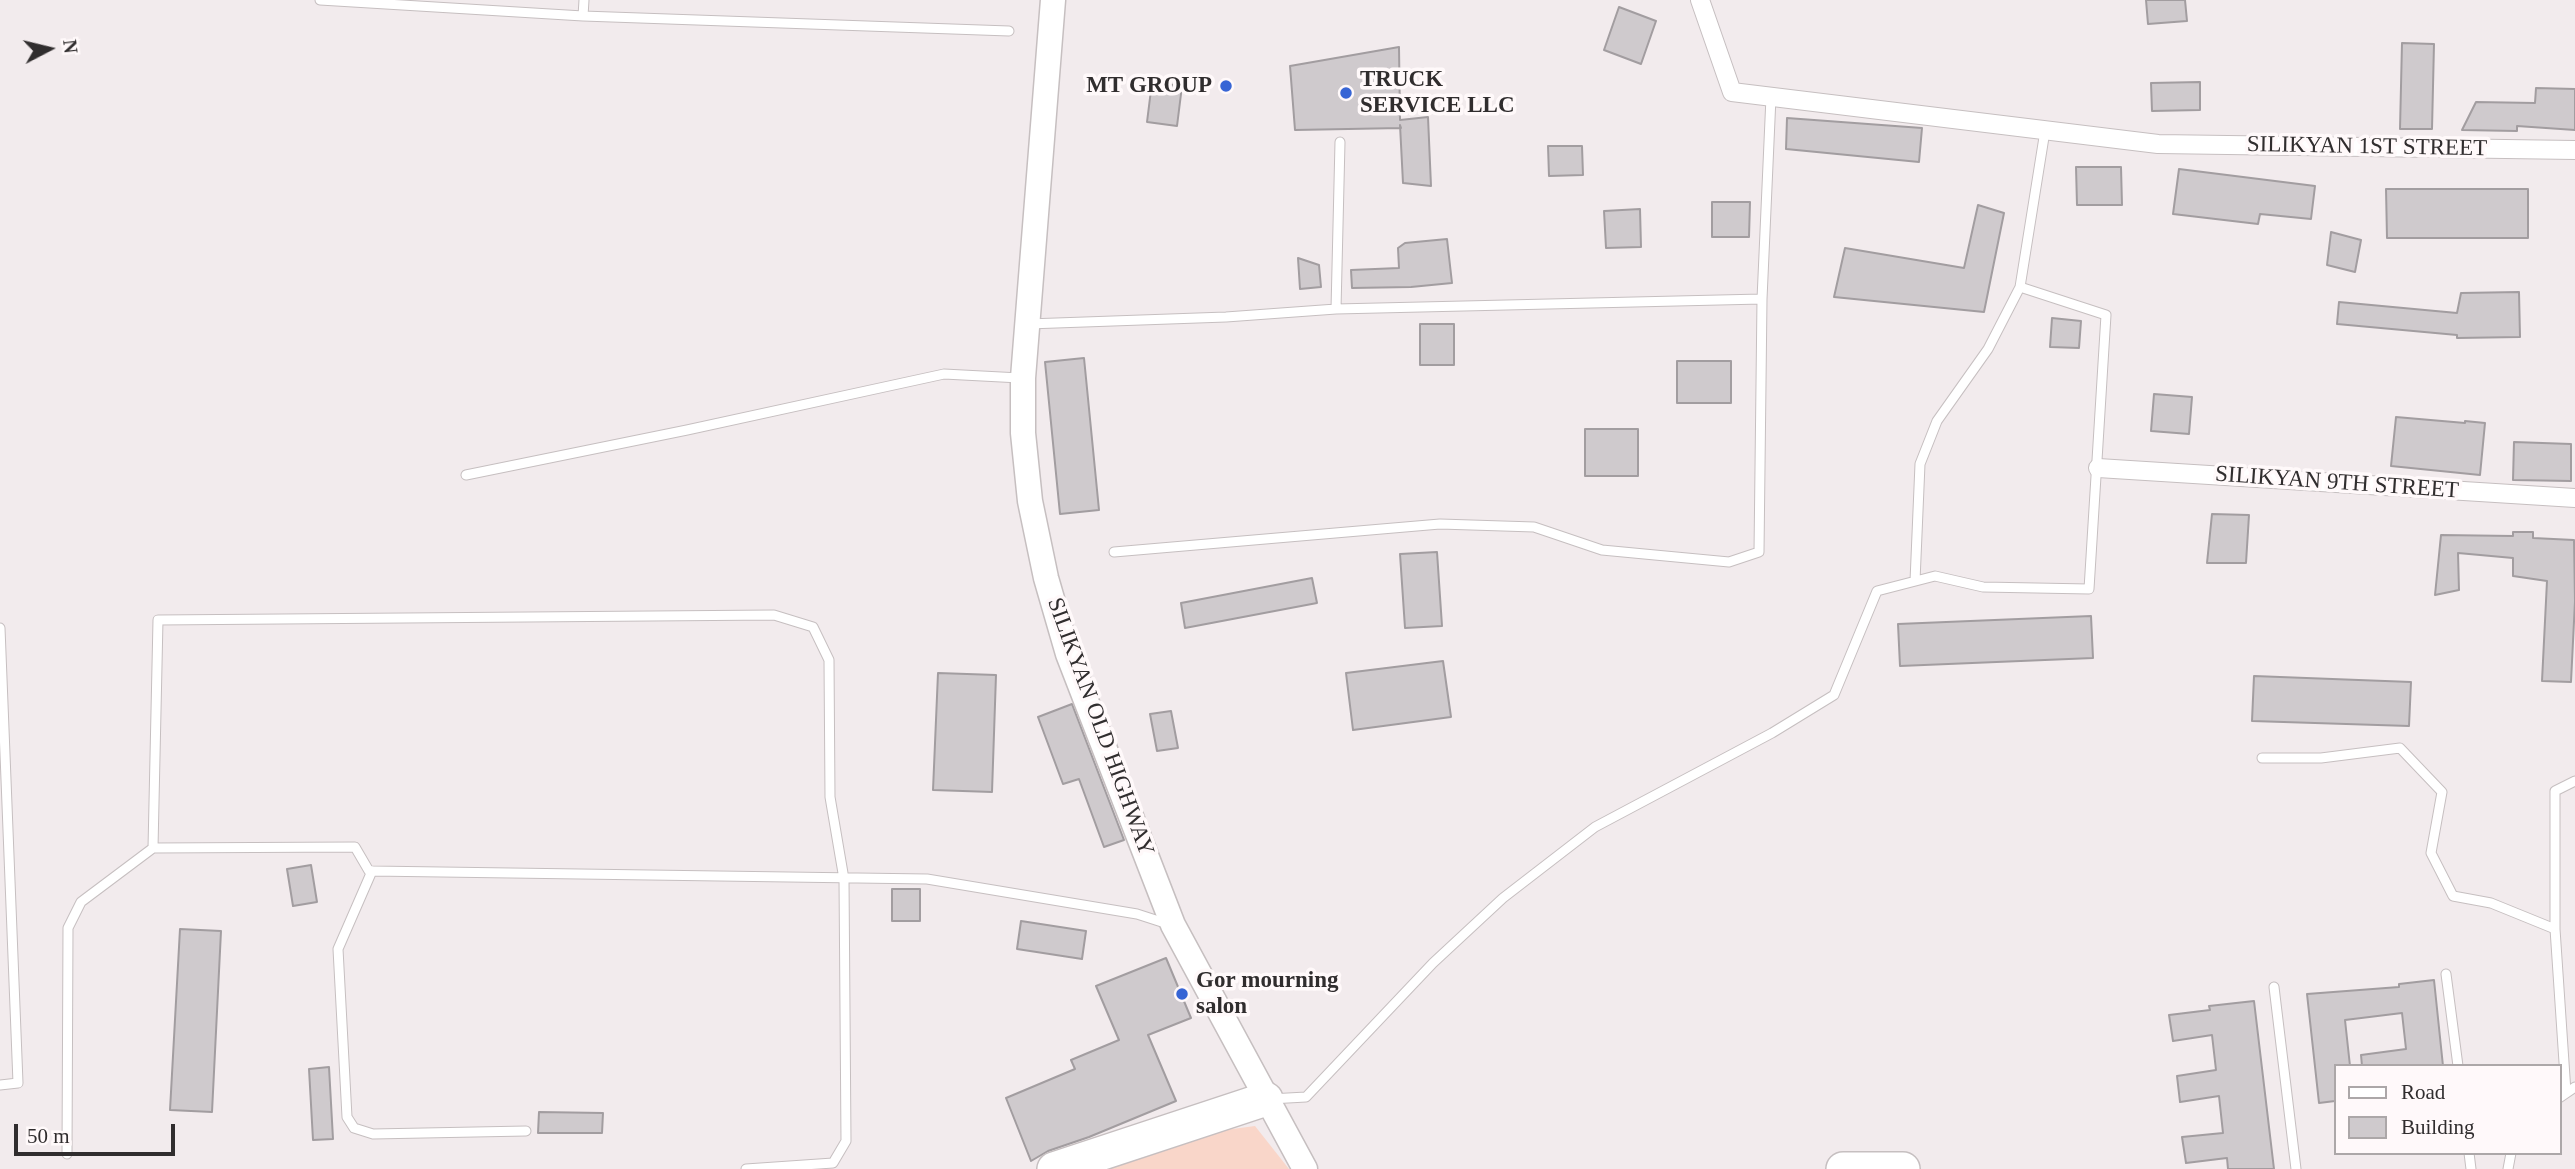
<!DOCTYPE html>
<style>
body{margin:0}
#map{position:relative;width:2575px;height:1169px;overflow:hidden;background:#f2ebed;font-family:"Times New Roman",serif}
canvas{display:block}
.legend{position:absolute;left:2334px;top:1064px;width:228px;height:91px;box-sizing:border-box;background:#fff9fa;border:2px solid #aca7a8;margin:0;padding:9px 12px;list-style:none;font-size:21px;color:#302d2e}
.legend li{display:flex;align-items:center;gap:14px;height:35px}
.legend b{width:35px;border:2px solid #aca7a8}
.north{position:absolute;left:14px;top:14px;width:70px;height:70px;-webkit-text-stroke:5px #fff9fa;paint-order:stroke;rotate:83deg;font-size:19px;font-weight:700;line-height:28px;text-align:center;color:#302d2e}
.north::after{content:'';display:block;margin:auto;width:24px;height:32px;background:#302d2e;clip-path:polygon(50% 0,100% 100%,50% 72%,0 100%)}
.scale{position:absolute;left:14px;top:1124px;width:161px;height:32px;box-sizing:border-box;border:4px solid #302d2e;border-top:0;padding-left:9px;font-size:21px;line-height:24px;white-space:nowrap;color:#302d2e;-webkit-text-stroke:5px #fff9fa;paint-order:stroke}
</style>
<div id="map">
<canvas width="2575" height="1169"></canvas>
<ul class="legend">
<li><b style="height:9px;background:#fff"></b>Road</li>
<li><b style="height:19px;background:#cfcacd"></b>Building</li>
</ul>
<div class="north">N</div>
<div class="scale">50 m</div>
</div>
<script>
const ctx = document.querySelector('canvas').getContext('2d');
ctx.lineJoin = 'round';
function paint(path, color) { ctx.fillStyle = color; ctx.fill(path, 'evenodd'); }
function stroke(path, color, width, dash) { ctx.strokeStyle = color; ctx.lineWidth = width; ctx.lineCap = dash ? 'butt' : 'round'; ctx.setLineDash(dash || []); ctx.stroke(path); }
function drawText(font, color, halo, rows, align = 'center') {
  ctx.font = font + ' "Times New Roman",serif'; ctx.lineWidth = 7; ctx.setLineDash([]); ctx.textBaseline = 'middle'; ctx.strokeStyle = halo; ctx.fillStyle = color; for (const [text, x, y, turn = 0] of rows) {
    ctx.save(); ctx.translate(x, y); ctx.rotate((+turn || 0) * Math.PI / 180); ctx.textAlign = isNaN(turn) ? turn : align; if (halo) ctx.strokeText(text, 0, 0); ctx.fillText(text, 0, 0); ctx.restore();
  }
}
paint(new Path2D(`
 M1255,1126L1289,1169H1094L1210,1132Z`), '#f9d6c9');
const building = new Path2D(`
 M2146,0H2185L2187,21L2148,24Z
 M1619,7L1656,21L1641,64L1604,50Z
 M2402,43L2434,44L2432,129H2400Z
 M1399,47L1400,120L1428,117L1431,186L1403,183L1400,125L1401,128L1295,130L1290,66Z
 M1152,82L1182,86L1177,126L1147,122Z
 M2200,82V110L2152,111L2151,83Z
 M2536,88L2575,89V130L2517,126V131L2462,130L2476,102L2535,103Z
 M1787,118L1922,128L1919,162L1786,149Z
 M1548,146H1582L1583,175L1549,176Z
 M2076,167H2121L2122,205H2077Z
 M2179,169L2315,186L2311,219L2260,214L2258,224L2173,214Z
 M2386,189H2528V238H2387Z
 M1712,202H1750L1749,237H1712Z
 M1978,205L2004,213L1984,312L1834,297L1845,248L1964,268Z
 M1640,209L1641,247L1606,248L1604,211Z
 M2331,232L2361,240L2355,272L2327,265Z
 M1447,239L1452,283L1411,287L1352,288L1351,270L1399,268L1398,248L1405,243Z
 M1298,258L1319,265L1321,287L1300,289Z
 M2519,292L2520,337L2457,338V335L2337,324L2339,302L2457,313L2461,293Z
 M2052,318L2081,321L2079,348L2050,347Z
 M1420,324H1454V365H1420Z
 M1084,358L1099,510L1060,514L1045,362Z
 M1677,361H1731V403H1677Z
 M2154,394L2192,397L2189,434L2151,431Z
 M2396,417L2465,423V421L2485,423L2480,475L2391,466Z
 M1585,429H1638V476H1585Z
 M2514,442L2571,444V481L2513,480Z
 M2212,514L2249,515L2246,563H2207Z
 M2513,532H2533V538L2574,540L2575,601L2571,682L2542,681L2547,581L2513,576V558L2458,553L2459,590L2435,595L2441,535L2513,536Z
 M1437,552L1442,626L1405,628L1400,554Z
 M1312,578L1317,603L1185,628L1181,603Z
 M2091,616L2093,658L1900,666L1898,624Z
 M1443,661L1451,717L1353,730L1346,673Z
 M938,673L996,675L992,792L933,790Z
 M2254,676L2411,682L2409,726L2252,721Z
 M1072,704L1124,840L1104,847L1079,779L1063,784L1038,717Z
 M1171,711L1178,748L1157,751L1150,714Z
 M311,865L317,902L293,906L287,869Z
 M892,889H920V921H892Z
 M1021,921L1086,931L1082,959L1017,949Z
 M180,929L221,931L212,1112L170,1110Z
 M1166,958L1191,1018L1148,1035L1176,1101L1089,1137L1048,1151L1031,1161L1006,1098L1075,1069L1071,1060L1119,1040L1096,986Z
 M2434,980L2443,1066H2362L2361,1055L2406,1049L2402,1013L2345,1020L2350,1066H2335V1101L2319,1103L2307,994L2399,987V984Z
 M2254,1001L2274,1169H2228L2227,1158L2186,1163L2182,1137L2223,1133L2219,1096L2180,1102L2177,1076L2216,1070L2212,1035L2173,1041L2169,1015L2210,1010L2209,1006Z
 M329,1067L333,1139L313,1140L309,1069Z
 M539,1112L603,1113L602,1133H538Z`);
paint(building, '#cfcacd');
stroke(building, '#a29da0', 2);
const lane = new Path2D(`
 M320,0L583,16L1009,31
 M583,16L584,0
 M1336,309L1340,142
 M1028,324L1226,317L1336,309L1762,299
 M466,475L687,430L944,374L1020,378
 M1114,552L1440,524L1534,527L1602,550L1729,562L1759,552L1762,299L1771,97
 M1915,581L1920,464L1937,421L1988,349L2020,287
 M0,628L18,1083L0,1085
 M2262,758H2321L2400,748L2442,792L2431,853L2453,896L2491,903L2555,929
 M372,871L338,949L347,1117L354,1128L373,1134L526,1131
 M2446,974L2458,1066
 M2274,987L2296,1169
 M2566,1092L2555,929V791L2575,781
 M2559,1098L2575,1087
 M1270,1099L1306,1097L1433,963L1503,898L1595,827L1772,733L1834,695L1877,591L1935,576L1983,587L2089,589L2106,315L2020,287L2045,131
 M2469,1153L2471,1169
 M67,1154L68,928L81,902L153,848
 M746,1169L833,1163L846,1141L844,879L830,797L829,660L813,627L774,615L158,620L153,848L355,847L369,871H372L927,879L1137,914L1168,924
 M2508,1169L2511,1153`);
const street = new Path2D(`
 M1700,0L1732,92L2158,144L2575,150
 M2098,468L2575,498`);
const secondary = new Path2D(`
 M1053,0L1023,378V433L1030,501L1046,578L1068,654L1173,925L1305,1169`);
const highway = new Path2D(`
 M1054,1169L1266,1099
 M1843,1169H1903`);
stroke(lane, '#c6bfc0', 11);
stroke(street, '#c6bfc0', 20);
stroke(secondary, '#c6bfc0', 27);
stroke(highway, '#c6bfc0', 36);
stroke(lane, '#fff', 9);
stroke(street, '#fff', 18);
stroke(secondary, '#fff', 24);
stroke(highway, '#fff', 33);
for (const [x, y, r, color] of [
 [1226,86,7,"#3765d5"],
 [1346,93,7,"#3765d5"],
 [1182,994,7,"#3765d5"]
]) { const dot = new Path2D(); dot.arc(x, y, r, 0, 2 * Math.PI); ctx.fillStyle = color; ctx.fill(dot); stroke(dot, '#fff9fa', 2.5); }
drawText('bold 23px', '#302d2e', '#fff9fa', [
 ["TRUCK",1360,80],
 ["SERVICE LLC",1360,106],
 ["MT GROUP",1212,86,"right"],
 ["Gor mourning",1196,981],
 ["salon",1196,1007]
], 'left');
drawText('23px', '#302d2e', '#fff9fa', [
 ["SILIKYAN 1ST STREET",2367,147,1],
 ["SILIKYAN 9TH STREET",2337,483,4],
 ["SILIKYAN OLD HIGHWAY",1100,727,70]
]);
</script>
